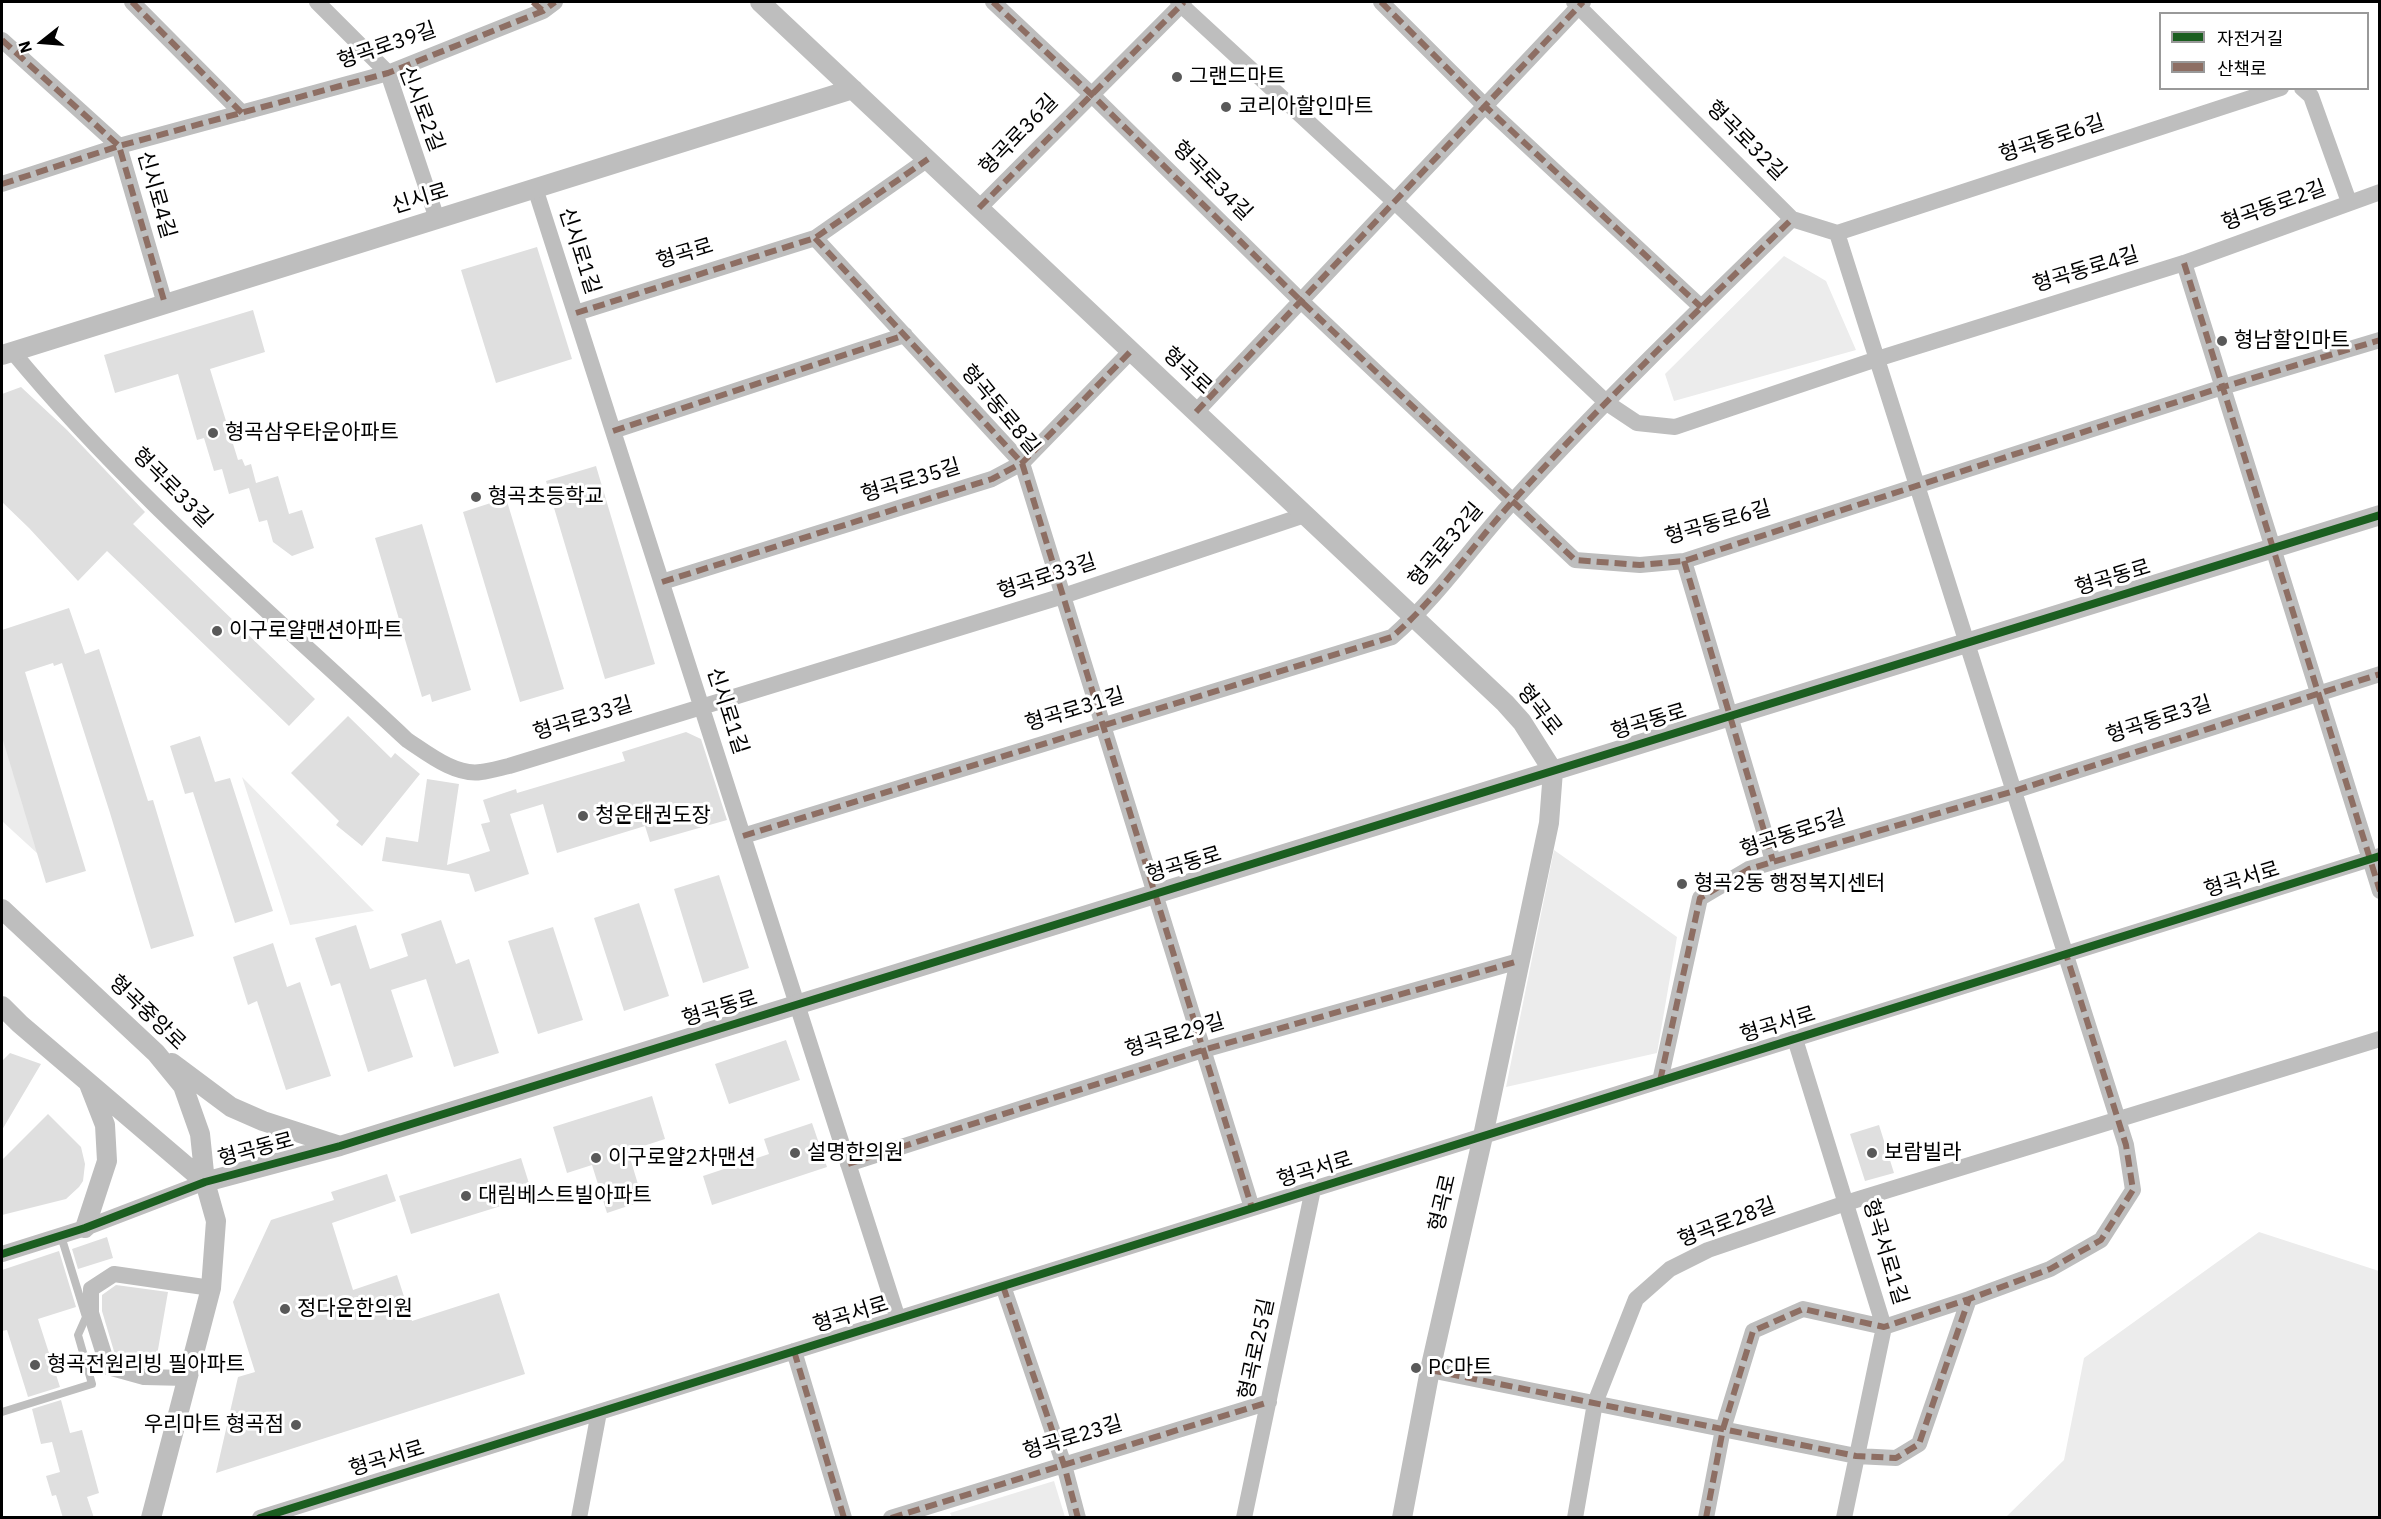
<!DOCTYPE html>
<meta charset="utf-8">
<style>
body{margin:0}
#map{position:relative;width:2381px;height:1519px;overflow:hidden;background:#fff;font-family:"IBM Plex Sans","Noto Sans KR",sans-serif}
canvas{display:block}
.frame{position:absolute;inset:0;border:3px solid #000;pointer-events:none}
.legend{position:absolute;left:2159px;top:12px;width:210px;height:78px;box-sizing:border-box;background:#fff;border:2px solid #999;margin:0;padding:8px 10px;list-style:none;font-size:18px;color:#000}
.legend li{display:flex;align-items:center;gap:12px;height:30px}
.legend b{width:30px;border:2px solid #999}
.north{position:absolute;left:12px;top:12px;width:60px;height:60px;-webkit-text-stroke:4px #fff;paint-order:stroke;rotate:253deg;font-size:16px;font-weight:700;line-height:24px;text-align:center;color:#000}
.north::after{content:'';display:block;margin:auto;width:21px;height:27px;background:#000;clip-path:polygon(50% 0,100% 100%,50% 72%,0 100%)}
</style>
<div id="map">
<canvas width="2381" height="1519"></canvas>
<div class="frame"></div>
<ul class="legend">
<li><b style="height:8px;background:#1b5e20"></b>자전거길</li>
<li><b style="height:8px;background:#8d6e63"></b>산책로</li>
</ul>
<div class="north">N</div>
</div>
<script>
const ctx = document.querySelector('canvas').getContext('2d');
ctx.lineJoin = 'round';
function paint(path, color) { ctx.fillStyle = color; ctx.fill(path, 'evenodd'); }
function stroke(path, color, width, dash) { ctx.strokeStyle = color; ctx.lineWidth = width; ctx.lineCap = dash ? 'butt' : 'round'; ctx.setLineDash(dash || []); ctx.stroke(path); }
function drawText(font, color, halo, rows, align = 'center') {
  ctx.font = font + ' "IBM Plex Sans","Noto Sans KR",sans-serif'; ctx.lineWidth = 6; ctx.setLineDash([]); ctx.textBaseline = 'middle'; ctx.strokeStyle = halo; ctx.fillStyle = color; for (const [text, x, y, turn = 0] of rows) {
    ctx.save(); ctx.translate(x, y); ctx.rotate((+turn || 0) * Math.PI / 180); ctx.textAlign = isNaN(turn) ? turn : align; if (halo) ctx.strokeText(text, 0, 0); ctx.fillText(text, 0, 0); ctx.restore();
  }
}
paint(new Path2D(`
 M1784,256L1826,281L1856,350L1674,401L1665,374Z
 M8,737L38,854L2,821V739Z
 M242,777L374,911L290,925Z
 M1554,850L1677,937L1657,1053L1506,1087Z
 M2259,1232L2379,1271V1517H2006L2064,1460L2084,1358Z
 M1054,1481L1065,1517H952L950,1513Z`), '#ececec');
paint(new Path2D(`
 M537,247L572,359L496,383L461,270Z
 M253,310L265,352L210,369L238,460L242,459L245,466L251,464L256,483L278,476L289,514L302,510L314,548L292,556L273,542L267,520L259,522L249,488L229,494L222,469L214,471L204,438L197,440L178,374L115,393L104,355Z
 M21,387L67,430L145,512L133,524L315,699L289,726L107,551L78,581L29,528L2,502V394Z
 M596,466L655,664L605,679L546,481Z
 M506,498L564,689L520,702L463,512Z
 M422,524L471,690L432,702L430,694L422,697L375,538Z
 M69,608L85,654L99,649L148,801L153,800L194,936L151,949L110,813L62,663L54,666L53,663L25,672L86,871L46,883L2,737V630Z
 M348,716L391,758L395,753L420,774L362,846L336,825L339,821L291,773Z
 M686,732L701,739L727,820L650,842L645,826L557,853L543,804L510,814L529,874L475,892L469,874L382,861L386,837L418,842L427,779L459,784L447,865L490,851L481,824L490,822L483,800L516,789L517,793L625,761L622,752Z
 M200,736L215,782L230,778L273,911L235,923L193,792L185,794L170,746Z
 M719,875L749,968L703,983L674,889Z
 M639,903L669,996L624,1011L594,918Z
 M441,920L456,964L469,959L499,1053L454,1067L426,979L391,990L413,1057L368,1072L340,983L331,986L315,938L356,925L370,969L408,956L401,934Z
 M553,927L583,1020L538,1034L508,941Z
 M273,943L287,987L300,982L331,1076L286,1090L257,1001L248,1005L233,957Z
 M786,1040L800,1080L729,1104L715,1064Z
 M10,1053L41,1064L2,1130V1061Z
 M652,1096L665,1139L628,1151L643,1201L607,1213L592,1165L567,1173L553,1127Z
 M48,1114L81,1147L85,1164L83,1181L79,1187L66,1199L2,1215V1160Z
 M812,1123L827,1167L712,1205L703,1176L769,1154L764,1139Z
 M1879,1125L1894,1173L1865,1181L1850,1134Z
 M521,1158L533,1196L411,1234L399,1196Z
 M387,1174L396,1201L332,1223L353,1290L397,1275L412,1321L499,1293L525,1374L216,1473L238,1377L255,1372L233,1302L271,1220L334,1200L331,1192Z
 M107,1237L113,1258L78,1269L72,1249Z
 M59,1251L76,1307L38,1319L60,1387L28,1397L7,1330L2,1331V1270Z
 M116,1285L168,1292L155,1367H146L116,1358L102,1311V1295Z
 M61,1400L70,1433L82,1430L99,1493L87,1497L94,1518H63L56,1495L52,1496L46,1476L60,1472L52,1442L41,1444L32,1409Z`), '#dfdfdf');
stroke(new Path2D(`
 M2,1412L92,1384L78,1335L86,1317L61,1236`), '#bebebe', 8);
stroke(new Path2D(`
 M132,2L242,113
 M317,2L388,73L437,219
 M993,2L1091,94L1301,301L1575,560L1640,565L1684,561L2223,387L2380,340
 M1178,2L1395,202L1607,403L1637,423L1675,427L1877,359L2184,263L2380,192
 M1381,2L1485,106L1701,307
 M1574,2L1792,219L1837,233L2281,88
 M2,40L119,146L165,304
 M2302,88L2311,96L2349,202
 M2,184L119,146L388,73L543,11L555,2
 M535,188L898,1319
 M979,208L1184,2
 M815,238L1022,463L1252,1208
 M2184,263L2380,891
 M576,313L815,238L928,159
 M12,351C128,492 274,615 407,740C427,753 455,776 481,772C490,771 500,768 509,766L1063,596L1305,515
 M1196,412L1583,2
 M613,431L905,335
 M1684,561L1773,861
 M662,582L992,479L1022,463L1131,351
 M743,836L1392,637C1438,597 1472,546 1513,501C1602,403 1697,311 1792,219
 M1795,1039L1884,1327L1844,1518
 M1660,1081L1700,898L1749,869L2014,791L2380,674
 M848,1164L1203,1050L1519,961
 M2,1254L85,1228L205,1182
 M1003,1286L1064,1465L1078,1518
 M794,1351L844,1518
 M1430,1370L1856,1456L1896,1458L1919,1444L1969,1299
 M187,1378L144,1377L108,1367L91,1313V1289L114,1274L211,1288
 M260,1518L2380,856
 M579,1518L599,1412
 M891,1518L1269,1402
 M1244,1518L1313,1189
 M1575,1518L1595,1403L1636,1299L1670,1269L1708,1250L1846,1203L2380,1039
 M1706,1518L1723,1429L1753,1331L1803,1309L1884,1327L1969,1299L2050,1269L2101,1240L2133,1190L2126,1145L1837,233`), '#bebebe', 16);
stroke(new Path2D(`
 M760,2L1505,703L1522,722L1553,771L1549,823L1483,1136L1430,1370L1402,1518
 M2,355L853,89
 M2,909L156,1053L183,1086L200,1134L205,1182L216,1221L211,1288L151,1518
 M2,1006L20,1024L205,1182
 M172,1063L231,1107L263,1121L340,1146
 M205,1182L340,1146L2380,515
 M85,1228L107,1161L105,1125L89,1084`), '#bebebe', 20);
stroke(new Path2D(`
 M132,2L242,113
 M533,2L543,11
 M993,2L1091,94L1301,301L1575,560L1640,565L1684,561L2223,387L2380,340
 M1381,2L1485,106L1701,307
 M2,40L119,146L165,304
 M2,184L119,146L388,73L543,11L555,2
 M979,208L1184,2
 M815,238L1022,463L1252,1208
 M2184,263L2380,891
 M576,313L815,238L928,159
 M1196,412L1583,2
 M613,431L905,335
 M1684,561L1773,861
 M662,582L992,479L1022,463L1131,351
 M743,836L1392,637C1438,597 1472,546 1513,501C1602,403 1697,311 1792,219
 M1660,1081L1700,898L1749,869L2014,791L2380,674
 M848,1164L1203,1050L1519,961
 M1003,1286L1064,1465L1078,1518
 M794,1351L844,1518
 M1430,1370L1856,1456L1896,1458L1919,1444L1969,1299
 M891,1518L1269,1402
 M1706,1518L1723,1429L1753,1331L1803,1309L1884,1327L1969,1299L2050,1269L2101,1240L2133,1190L2126,1145L2066,954`), '#8d6e63', 6, [12, 6]);
stroke(new Path2D(`
 M2,1254L85,1228L205,1182L340,1146L2380,515
 M260,1518L2380,856`), '#1b5e20', 8);
for (const [x, y, r, color] of [
 [1177,77,6,"#595959"],
 [1226,107,6,"#595959"],
 [2222,341,6,"#595959"],
 [213,433,6,"#595959"],
 [476,497,6,"#595959"],
 [217,631,6,"#595959"],
 [583,816,6,"#595959"],
 [1682,884,6,"#595959"],
 [795,1153,6,"#595959"],
 [1872,1153,6,"#595959"],
 [596,1158,6,"#595959"],
 [466,1196,6,"#595959"],
 [285,1309,6,"#595959"],
 [35,1365,6,"#595959"],
 [1416,1368,6,"#595959"],
 [296,1425,6,"#595959"]
]) { const dot = new Path2D(); dot.arc(x, y, r, 0, 2 * Math.PI); ctx.fillStyle = color; ctx.fill(dot); stroke(dot, '#fff', 2); }
drawText('21px', '#000', '#fff', [
 ["형곡로39길",387,46,-19],
 ["신시로2길",421,109,69],
 ["형곡로36길",1019,135,-46],
 ["형곡동로6길",2052,139,-18],
 ["형곡로32길",1746,141,45],
 ["형곡로34길",1212,181,45],
 ["신시로4길",156,195,74],
 ["신시로",420,199,-17],
 ["형곡동로2길",2274,206,-20],
 ["신시로1길",579,251,72],
 ["형곡로",685,254,-17],
 ["형곡동로4길",2086,270,-17],
 ["형곡로",1187,371,43],
 ["형곡동로8길",1000,410,50],
 ["형곡로35길",911,481,-17],
 ["형곡로33길",172,488,45],
 ["형곡동로6길",1718,523,-16],
 ["형곡로32길",1446,545,-50],
 ["형곡로33길",1047,577,-18],
 ["형곡동로",2113,578,-17],
 ["형곡로31길",1075,710,-17],
 ["형곡로",1539,710,52],
 ["신시로1길",727,711,72],
 ["형곡로33길",583,719,-17],
 ["형곡동로3길",2159,720,-18],
 ["형곡동로",1649,722,-17],
 ["형곡동로5길",1793,834,-18],
 ["형곡동로",1184,865,-17],
 ["형곡서로",2242,880,-17],
 ["형곡동로",720,1009,-17],
 ["형곡중앙로",147,1013,44],
 ["형곡서로",1778,1025,-17],
 ["형곡로29길",1175,1036,-17],
 ["형곡동로",256,1150,-15],
 ["형곡서로",1315,1170,-17],
 ["형곡로",1443,1203,-77],
 ["형곡로28길",1727,1223,-21],
 ["형곡서로1길",1885,1252,73],
 ["형곡서로",851,1315,-17],
 ["형곡로25길",1257,1349,-78],
 ["형곡로23길",1073,1438,-17],
 ["형곡서로",387,1459,-17]
]);
drawText('21px', '#000', '#fff', [
 ["그랜드마트",1189,77],
 ["코리아할인마트",1238,107],
 ["형남할인마트",2234,341],
 ["형곡삼우타운아파트",225,433],
 ["형곡초등학교",488,497],
 ["이구로얄맨션아파트",229,631],
 ["청운태권도장",595,816],
 ["형곡2동 행정복지센터",1694,884],
 ["설명한의원",807,1153],
 ["보람빌라",1884,1153],
 ["이구로얄2차맨션",608,1158],
 ["대림베스트빌아파트",478,1196],
 ["정다운한의원",297,1309],
 ["형곡전원리빙 필아파트",47,1365],
 ["PC마트",1428,1368],
 ["우리마트 형곡점",284,1425,"right"]
], 'left');
</script>
